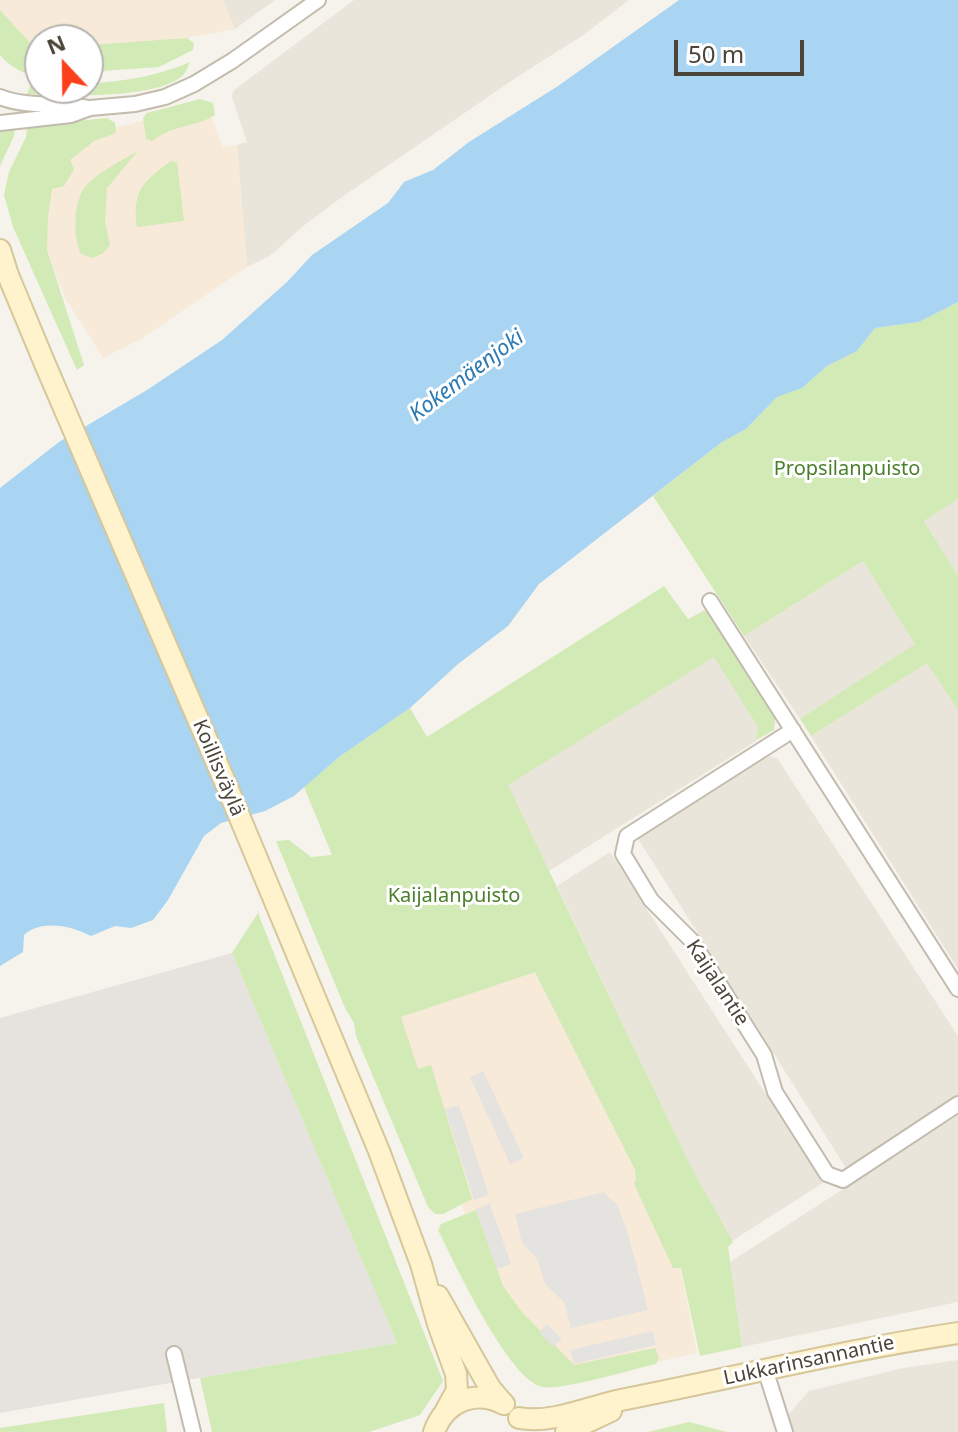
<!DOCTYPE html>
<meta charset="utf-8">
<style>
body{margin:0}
#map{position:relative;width:958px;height:1432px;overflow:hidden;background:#f6f3ec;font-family:"Noto Sans",sans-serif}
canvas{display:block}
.north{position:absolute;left:24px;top:24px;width:80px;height:80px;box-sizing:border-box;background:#fff;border:2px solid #b7b4b0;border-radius:50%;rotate:338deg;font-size:22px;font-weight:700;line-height:32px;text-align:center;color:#4b4439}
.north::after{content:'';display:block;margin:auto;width:28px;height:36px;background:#fc3f1d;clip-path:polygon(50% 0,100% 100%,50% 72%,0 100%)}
.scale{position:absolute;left:674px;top:40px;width:130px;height:36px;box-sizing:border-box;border:4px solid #4b4439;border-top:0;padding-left:10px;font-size:24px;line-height:28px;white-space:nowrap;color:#4b4439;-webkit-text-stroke:6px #fff;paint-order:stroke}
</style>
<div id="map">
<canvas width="958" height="1432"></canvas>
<div class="north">N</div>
<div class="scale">50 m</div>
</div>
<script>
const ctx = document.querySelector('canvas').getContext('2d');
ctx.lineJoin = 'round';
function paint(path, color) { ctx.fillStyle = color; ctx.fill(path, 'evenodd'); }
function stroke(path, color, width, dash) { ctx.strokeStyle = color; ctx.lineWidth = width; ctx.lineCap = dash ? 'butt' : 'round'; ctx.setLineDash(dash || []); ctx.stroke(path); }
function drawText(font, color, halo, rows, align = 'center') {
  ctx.font = font + ' "Noto Sans",sans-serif'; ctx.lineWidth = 6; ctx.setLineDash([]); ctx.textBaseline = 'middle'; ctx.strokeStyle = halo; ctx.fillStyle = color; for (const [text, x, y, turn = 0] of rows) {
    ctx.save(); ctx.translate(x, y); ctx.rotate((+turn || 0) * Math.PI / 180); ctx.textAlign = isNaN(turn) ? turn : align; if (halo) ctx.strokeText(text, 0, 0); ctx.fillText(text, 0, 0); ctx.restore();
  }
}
paint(new Path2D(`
 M223,0H275L235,29Z
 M354,0H629L582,36L520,75L342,197L302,227L271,255L247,267L237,145L247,142L232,97L233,91Z
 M958,499V576L924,521Z
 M863,561L916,644L800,719L744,636Z
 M715,656L758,727L756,741L549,871L507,785Z
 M928,662L958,710V969L811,736Z
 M763,755L777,758L958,1036V1095L846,1168L637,837Z
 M610,852L823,1183L727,1244L557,886Z
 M958,1115V1302L742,1347L730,1262Z
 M958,1360V1432H794L788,1415L809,1391L903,1368Z`), '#eae5da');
paint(new Path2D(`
 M0,0H223L235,29L187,38L88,45V40H40V45L31,44L0,10Z
 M199,107L211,115L222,147L237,145L247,267L141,339L103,358L64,296L30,206L93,133Z
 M539,968L680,1265L697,1353L567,1382L497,1311L399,1016Z`), '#f7ead8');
paint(new Path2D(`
 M232,953L397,1343L0,1413V1018Z`), '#e6e2dd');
paint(new Path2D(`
 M0,10L31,44L40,45V75C24,76 11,67 0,55Z
 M187,38L194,43L193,50L159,67L88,72V45Z
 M190,62C188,66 187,70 185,73C163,100 60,96 27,94L30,86L40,84V88H88V83C124,82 157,76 190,62Z
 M200,99L213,103L215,115C193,128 175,124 152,141L146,139L143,118L147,113Z
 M107,118L115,123L116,133L94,141L70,160L74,169L64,186L52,189L48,216L47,250L84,365L77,370L13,227L4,195L9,172L26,137L27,126Z
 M15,127L14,136L0,166V130Z
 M138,151L107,188L105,221L110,245L103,253L93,258L81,254C73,237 73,203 85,187C95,174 124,159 138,151Z
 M171,161L177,162L184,221L137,227C132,190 143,182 171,161Z
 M958,302V499L924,521L958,576V710L927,663L811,736L800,719L915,644L863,561L744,636L653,496L722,442L746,429L777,397L802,388L827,366L857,351L875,328L919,322Z
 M664,586L688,619L711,607L776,712L774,730L756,740L758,727L714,657L508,785L691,1167L733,1242L728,1247L742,1347L700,1356L681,1268H673L634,1184L636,1180L635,1170L535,972L401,1017L418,1069L431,1065L472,1199L443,1214H435L428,1207L356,1036L354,1023L345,1008L276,841L289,840L311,857L332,855L304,787L339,757L410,708L427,737Z
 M258,913L443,1381L420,1415L369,1432H212L200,1378L397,1343L232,953Z
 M476,1210L503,1286L521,1311L574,1365L655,1348L659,1358L656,1364C634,1369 560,1391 542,1387C508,1379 454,1262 438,1230L441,1224Z
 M164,1403L167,1432H0V1428Z
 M689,1422L727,1432H648Z`), '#d2eab5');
paint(new Path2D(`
 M483,1071L524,1158L510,1164L470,1077Z
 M459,1105L489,1195L474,1200L445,1109Z
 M604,1192L618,1206L629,1237L648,1310L571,1328L564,1302L545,1284L538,1260L522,1243L515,1214Z
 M490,1204L511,1264L497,1269L476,1209Z
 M547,1324L562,1339L553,1347L539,1332Z
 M653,1331L656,1345L574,1364L570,1350Z`), '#e5e3e0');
paint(new Path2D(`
 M679,0H958V302L919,322L875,328L857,351L827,366L802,388L777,397L746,429L722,442L539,584L508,626L458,664L410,708L339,757L294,796L265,811L221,823L204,836L168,900L153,920L131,928L115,926L91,936C72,926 41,919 24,935L23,952L0,966V488L59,442L147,390L222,340L287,282L312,255L388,203L404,182L433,170L469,142L558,86Z`), '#a9d4f2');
const street = new Path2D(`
 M0,97C27,108 61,102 89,108
 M0,123L71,115L90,108L135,104L165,97L194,84L232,61L318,0
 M710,601L958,989
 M793,730L627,836L623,854L651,900L692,941L764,1055L775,1092L827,1174L843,1180L958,1104
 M174,1354L193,1432
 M765,1369L785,1432`);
const secondary = new Path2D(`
 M0,250L8,275L45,364L225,782L379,1151L421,1264L438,1324L456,1374L457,1390L445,1412
 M438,1296L490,1388L502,1402
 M519,1418C552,1424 588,1407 621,1400C733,1378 845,1350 958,1333
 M434,1432C445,1401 475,1389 504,1404
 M566,1432L611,1411`);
stroke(street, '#c2bbae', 18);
stroke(secondary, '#d6c79b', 24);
stroke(street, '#fff', 14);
stroke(secondary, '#fff3cd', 20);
drawText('20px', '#4a7f2a', '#fff', [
 ["Propsilanpuisto",847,469],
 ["Kaijalanpuisto",454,896]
]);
drawText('20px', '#4b4439', '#fff', [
 ["Koillisväylä",218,768,67],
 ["Kaijalantie",717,983,57],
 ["Lukkarinsannantie",809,1361,-12]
]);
drawText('italic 22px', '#2e7ab2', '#fff', [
 ["Kokemäenjoki",467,376,-37]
]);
</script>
